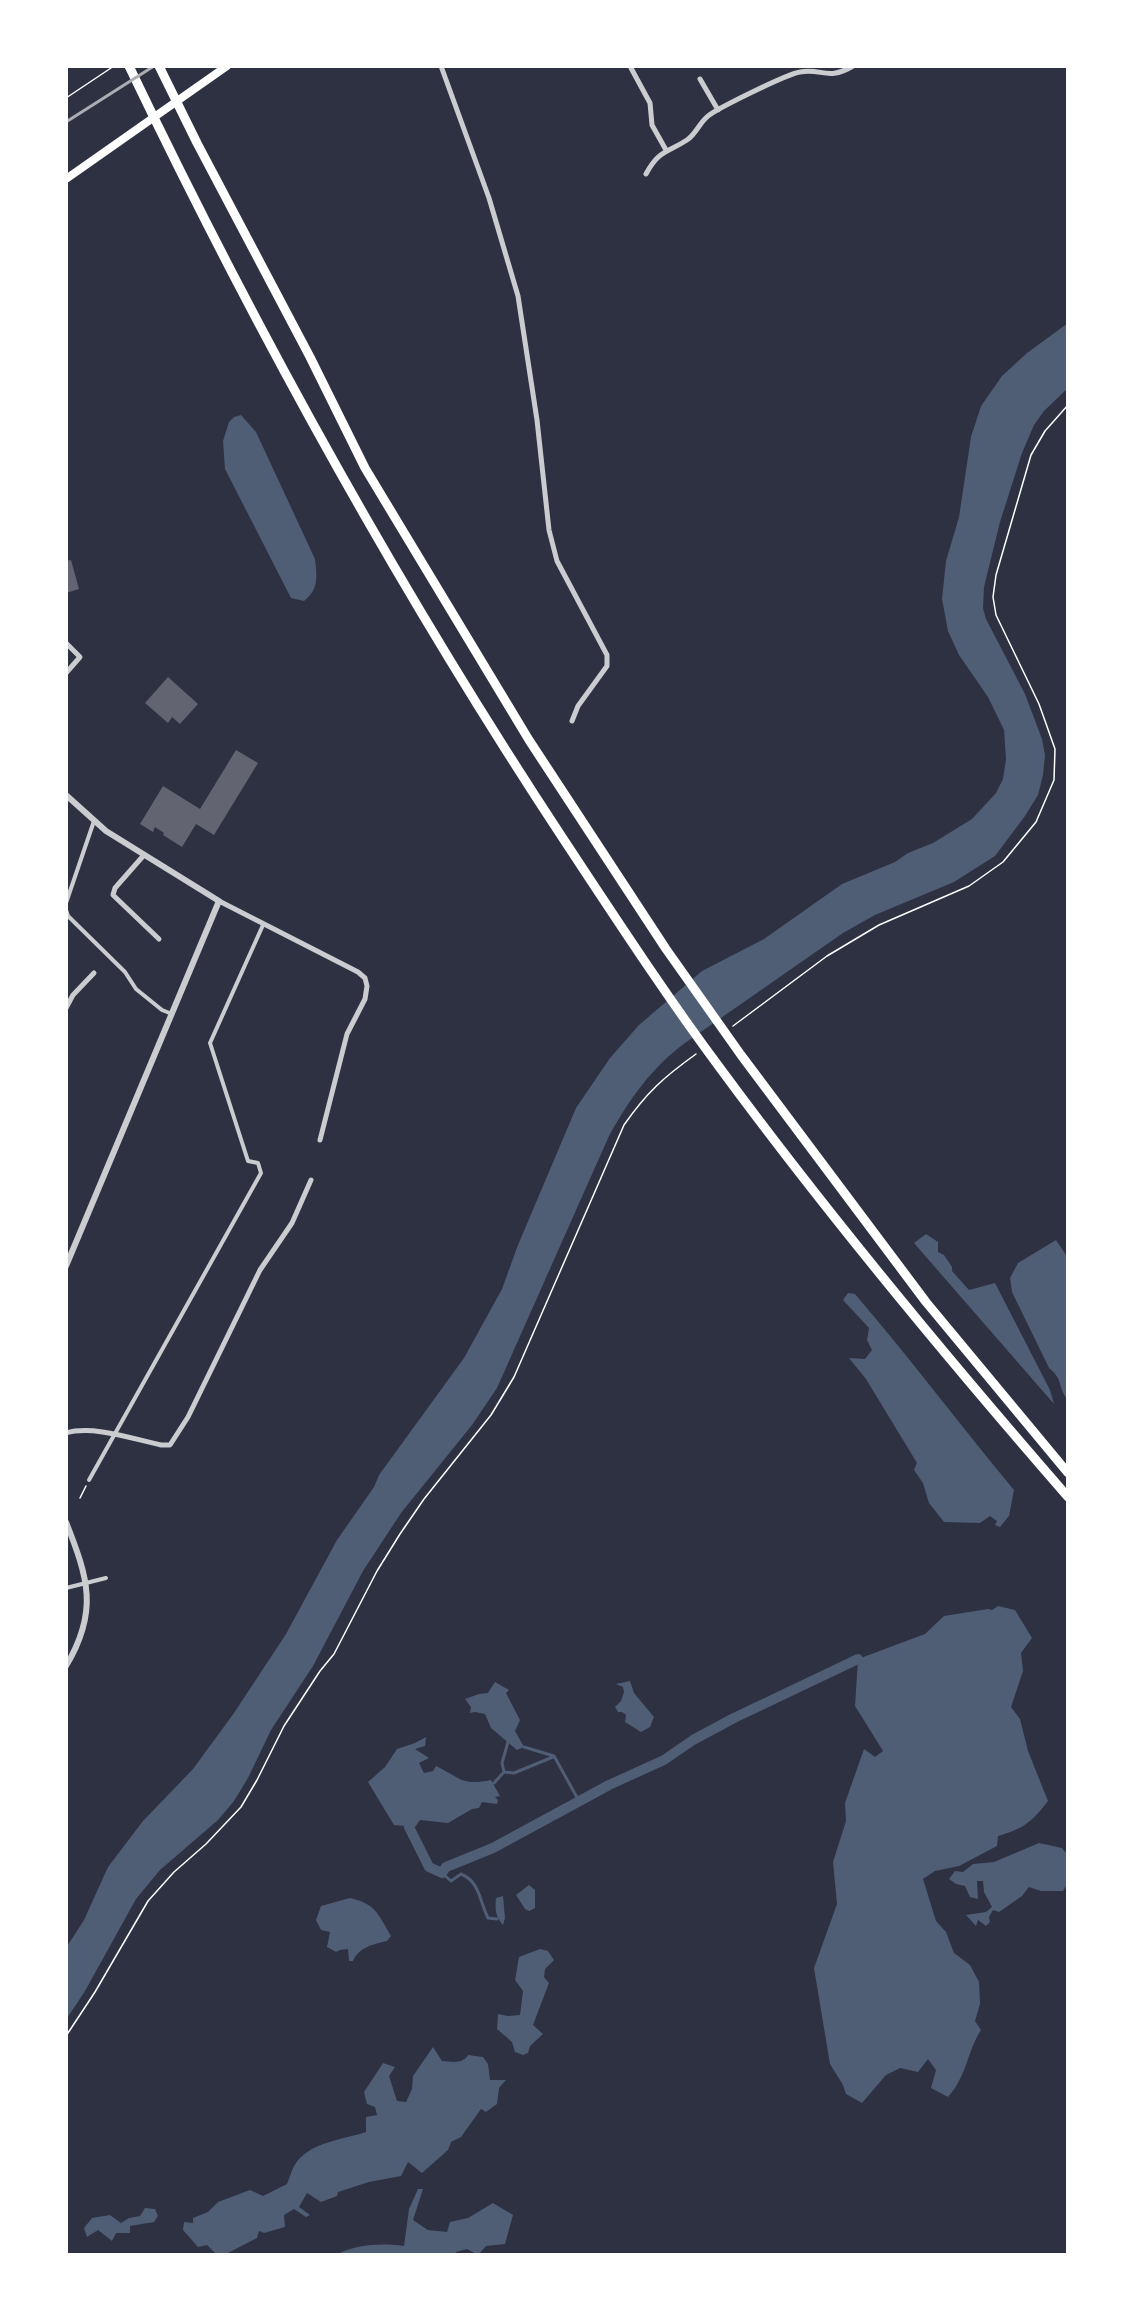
<!DOCTYPE html>
<style>
body{margin:0}
#map{position:relative;width:1134px;height:2321px;overflow:hidden;background:#2d3142;font-family:"Times New Roman",serif}
canvas{display:block}
.frame{position:absolute;inset:0;border:68px solid #fff;pointer-events:none}
</style>
<div id="map">
<canvas width="1134" height="2321"></canvas>
<div class="frame"></div>
</div>
<script>
const ctx = document.querySelector('canvas').getContext('2d');
ctx.lineJoin = 'round';
function paint(path, color) { ctx.fillStyle = color; ctx.fill(path, 'evenodd'); }
function stroke(path, color, width, dash) { ctx.strokeStyle = color; ctx.lineWidth = width; ctx.lineCap = dash ? 'butt' : 'round'; ctx.setLineDash(dash || []); ctx.stroke(path); }
paint(new Path2D(`
 M1068,323V388L1044,411L1034,425L1022,453L1000,522L984,587L983,608L986,619L1025,694L1042,739L1045,755L1043,775L1038,795L1025,816L995,856L954,882L875,915L843,933L685,1043C651,1068 629,1100 609,1136L497,1388L472,1425L401,1513L363,1571L313,1666L271,1730L248,1778L234,1801L218,1820L160,1870L136,1899L85,1991L66,2020V1948L84,1920L108,1867L143,1821L193,1769L234,1713L286,1634L337,1540L374,1487L379,1475L464,1358L502,1289L518,1245L576,1108L610,1058L639,1025L702,971L764,939L842,884L895,862L908,853L933,843L972,819L996,793L1003,779L1006,759L1004,730L988,697L959,655L948,631L942,599L946,561L959,517L971,437L981,406L1002,376L1027,353Z
 M241,415L256,432L315,559C317,577 319,589 304,601L291,598L225,469L223,441L229,422L234,417Z
 M926,1234L938,1242V1252L944,1255L952,1267V1271L969,1290L995,1283L1050,1390L1054,1404L914,1243Z
 M1056,1240L1068,1258V1400C1057,1387 1064,1380 1049,1368L1012,1292L1010,1278L1018,1263Z
 M848,1293L855,1294C910,1358 960,1425 1014,1490L1009,1516L1000,1527L995,1525L997,1521L990,1516L980,1523L944,1522L929,1503L923,1483L914,1470L917,1463L866,1379L849,1358L865,1359L872,1350L867,1340L869,1328L843,1300Z
 M998,1606L1015,1610L1032,1638L1021,1653L1023,1671L1011,1707L1020,1719L1028,1751L1048,1801C1032,1822 1023,1829 998,1836L997,1846L959,1866L935,1871L923,1879L936,1921L946,1932L954,1953L970,1965L979,1982L980,2004L975,2021L981,2030C967,2052 967,2076 948,2097L931,2088L936,2070L928,2059L918,2072L900,2068L886,2075L862,2103L846,2094L843,2085L830,2064L814,1968L837,1904L833,1862L846,1821L845,1803L864,1749L875,1757L883,1751L855,1706L858,1659L925,1634L944,1616L988,1609L992,1610Z
 M630,1681L634,1693L654,1717L650,1727L641,1732L625,1722L626,1715L622,1712H618L615,1707L621,1701L624,1692L623,1687L616,1684Z
 M495,1682L509,1690L506,1693L520,1720L515,1731L524,1747L517,1750L491,1728L485,1714L475,1712L470,1713L471,1707L465,1699L479,1694L488,1693Z
 M426,1737L425,1746L415,1749L429,1758L419,1763L424,1773L433,1771L436,1766C461,1778 461,1786 491,1780L500,1796L495,1797L498,1800L497,1804L482,1802L479,1808L472,1809L448,1823L420,1820L415,1827L394,1825L368,1782L385,1767L397,1749L415,1743Z
 M1039,1843L1062,1848L1067,1854L1068,1883L1063,1891H1041L1029,1887L1022,1896L999,1912L993,1910L989,1917L990,1922L986,1926L978,1920L976,1926L966,1915L986,1912L992,1907L984,1892L983,1881H977L978,1899L970,1897L965,1886L956,1884L949,1879L955,1871L963,1872L973,1864L994,1862Z
 M529,1885L535,1890V1908L529,1911L525,1909L516,1895Z
 M503,1896L505,1918L503,1925C495,1916 495,1909 496,1898Z
 M350,1898C376,1904 378,1914 391,1936L387,1941C374,1944 359,1947 353,1961H349L348,1949L340,1950L336,1952L327,1947L330,1932L321,1930L316,1920L321,1906Z
 M540,1949L548,1951L554,1960L545,1969L544,1977L549,1983L533,2025L543,2034L530,2046L528,2053L523,2055L515,2052L512,2042L497,2029L498,2014L508,2016L520,2015L523,1991L515,1980L519,1957Z
 M433,2047L442,2061C452,2062 463,2064 468,2055L483,2057L488,2064L490,2080H506L499,2088L497,2104L486,2112L481,2109L461,2137L451,2142L448,2150L422,2173L408,2162L401,2176L369,2182L338,2192L337,2196L321,2202L307,2193L299,2207L310,2215L306,2217L294,2209L284,2215L285,2227L264,2233L259,2231L257,2238L224,2255H217L207,2245L198,2247L183,2230L184,2222L193,2223V2218L208,2212L218,2202L250,2190L263,2196L287,2184C289,2179 291,2172 294,2166C308,2142 342,2140 366,2132V2117L377,2115L375,2107L367,2104L364,2092L383,2063L395,2067L389,2076L397,2101L406,2102L412,2089L413,2076Z
 M418,2189H423L413,2220L428,2230L447,2232L450,2222L468,2218L493,2203L513,2215L505,2244L486,2246L478,2255L467,2249L456,2252V2255H336C356,2244 383,2243 404,2246L409,2209Z
 M145,2208L155,2209L158,2216L154,2222L130,2226V2233H116L112,2241L98,2230L87,2237L84,2228L92,2218L110,2215L121,2223L129,2218L140,2216Z`), '#4f5d75');
stroke(new Path2D(`
 M524,1747L554,1756L579,1801
 M504,1772L514,1773L553,1757
 M494,1783L504,1772L502,1763L508,1742
 M442,1873L451,1881L461,1874C480,1882 479,1900 488,1918L497,1919`), '#4f5d75', 3);
stroke(new Path2D(`
 M409,1827L429,1867L442,1873L446,1867L493,1848L609,1785L664,1760L693,1740L734,1718L858,1659`), '#4f5d75', 10);
paint(new Path2D(`
 M71,560L79,589L66,593V561Z
 M168,677L198,704L180,724L172,717L168,723L145,703Z
 M236,750L258,763L214,835L196,824L182,847L163,835L164,833L155,827L153,832L140,824L163,786L200,809Z`), '#626471');
stroke(new Path2D(`
 M66,98L114,66
 M733,1026L827,956L879,925L969,886L1003,862L1036,822L1054,780L1055,749L1039,704L996,615L993,597L996,575L1031,455L1045,431L1068,405
 M80,1498L86,1486
 M66,2036L95,1992L148,1901L174,1872L206,1844L241,1807L257,1780L284,1726L320,1671L334,1654L377,1571L400,1534L424,1499L491,1415L514,1377L624,1125C647,1092 664,1077 696,1054`), '#fff', 1.5);
stroke(new Path2D(`
 M66,903L94,821
 M66,910L68,916L125,972L136,989L162,1010L172,1014
 M89,1480L261,1173L258,1163L248,1161L210,1043L263,925
 M66,1588L106,1578`), '#caccd0', 4);
stroke(new Path2D(`
 M441,66L489,198L518,296L537,420L549,530L557,561L607,655V666L578,706L572,721
 M631,68L650,103L652,125L666,150
 M700,79L718,110
 M646,174C659,150 667,153 687,140C696,134 700,122 708,116C718,108 787,74 800,72C822,68 828,81 853,66
 M66,643L80,657L66,673
 M144,855L115,888L113,895L159,939
 M219,901L358,972L365,978L367,986L365,999L347,1034L320,1140
 M66,1008L73,995L94,973
 M66,1433C93,1425 133,1439 161,1445H170L188,1417L260,1270L292,1223L311,1180`), '#caccd0', 5);
stroke(new Path2D(`
 M66,795L106,831L219,901L66,1266
 M66,1522C88,1578 99,1611 66,1666`), '#caccd0', 6);
stroke(new Path2D(`
 M66,179L227,66`), '#fff', 8);
stroke(new Path2D(`
 M129,66C257,333 401,593 564,840C615,917 665,994 720,1068C829,1216 947,1358 1068,1497
 M159,66L197,143L310,357L365,468L529,740L666,949L741,1055L926,1302L1068,1473`), '#fff', 9);
stroke(new Path2D(`
 M66,122L154,66`), '#abadb3', 3);
</script>
